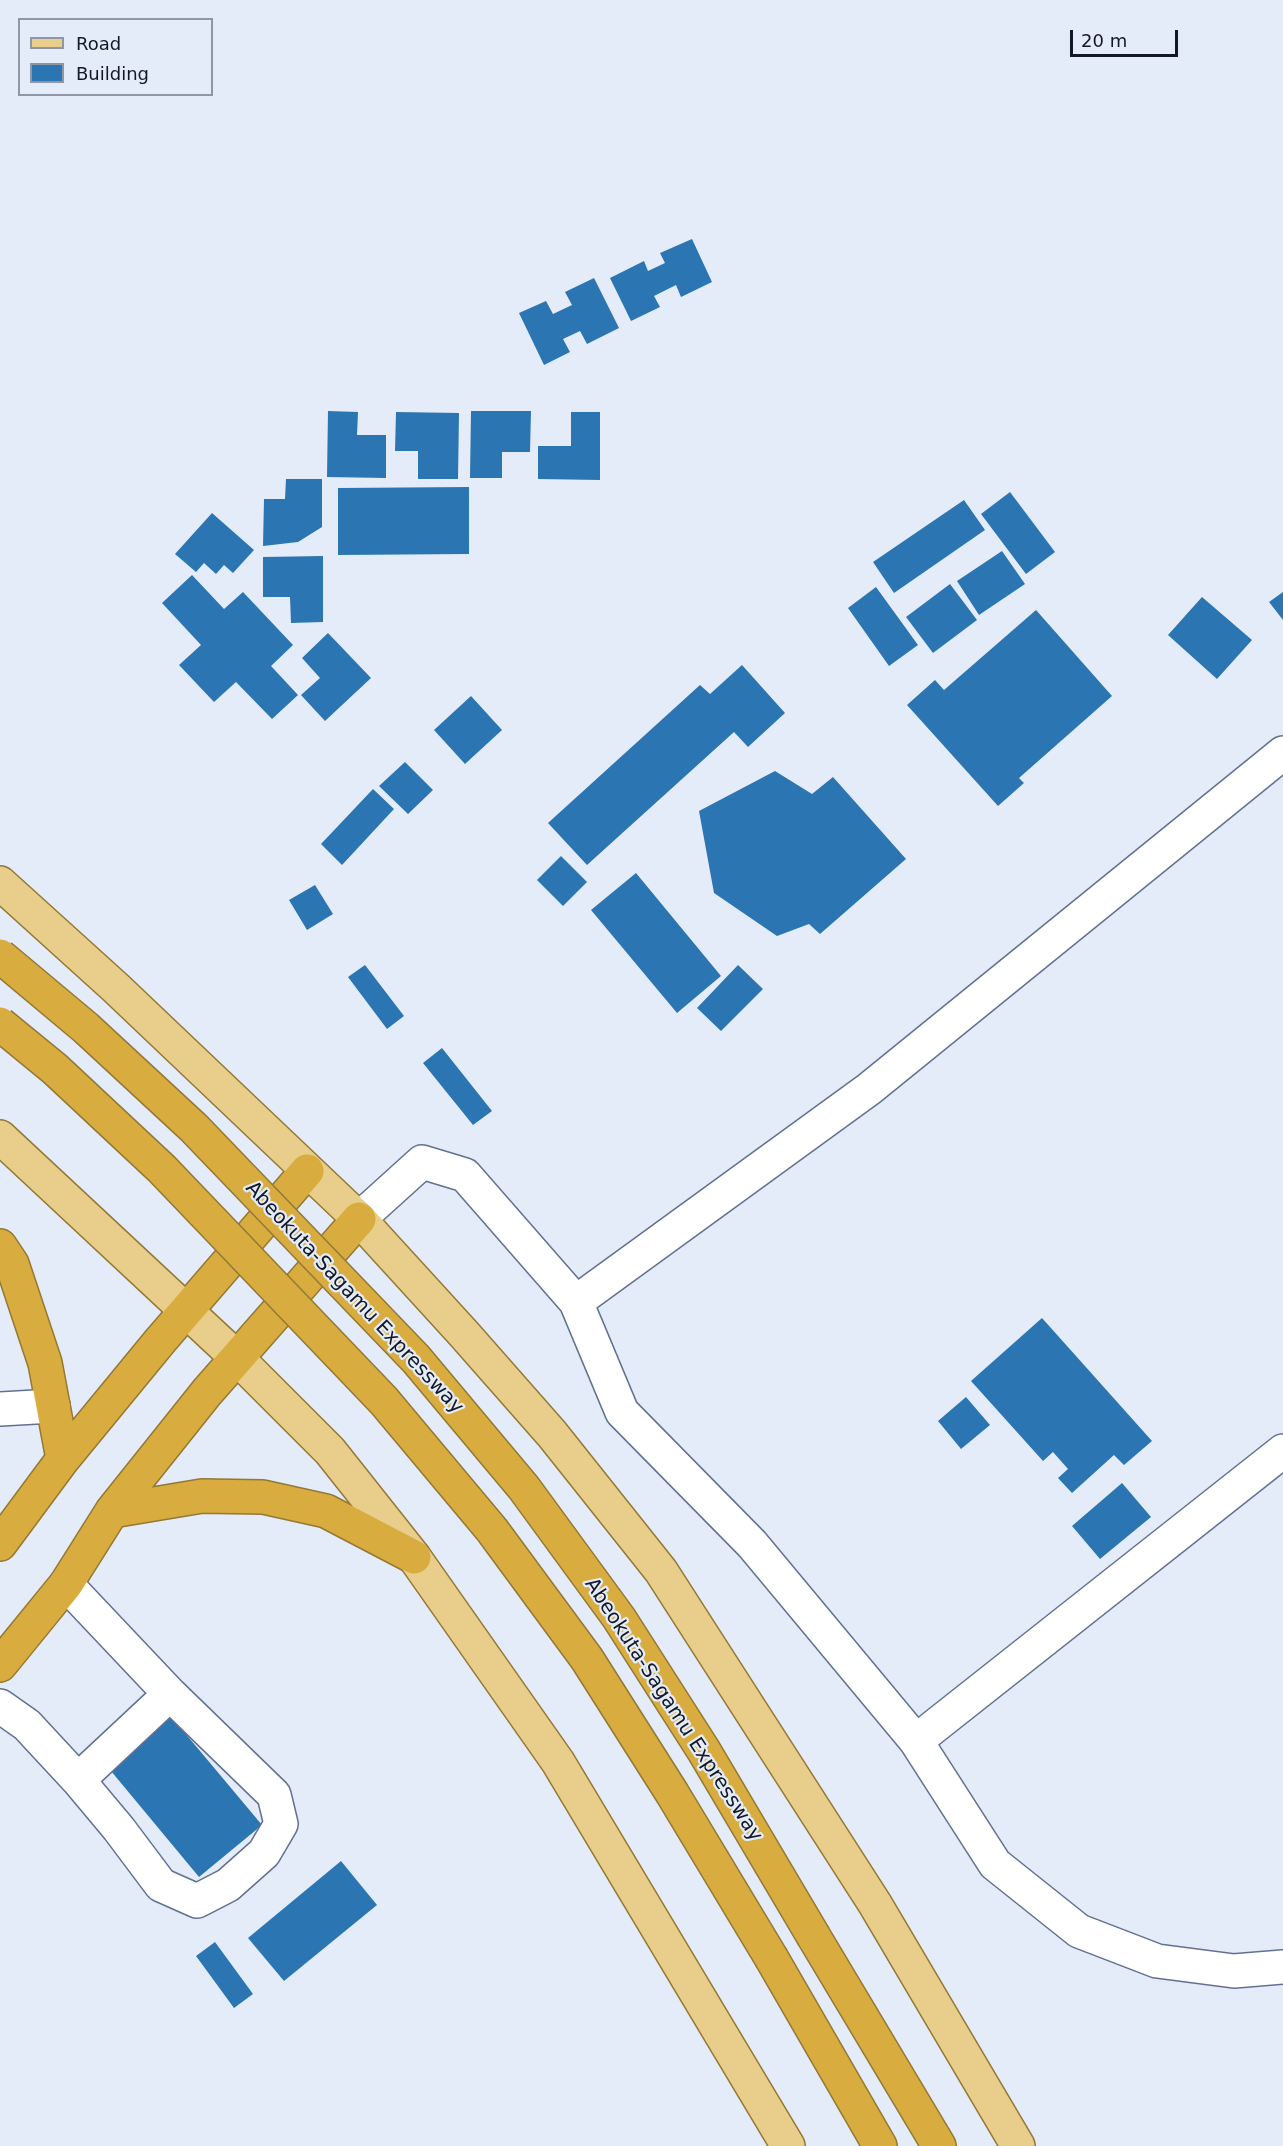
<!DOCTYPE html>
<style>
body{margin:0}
#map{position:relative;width:1283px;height:2146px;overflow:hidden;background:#e4ebf9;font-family:"DejaVu Sans",sans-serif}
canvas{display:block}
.legend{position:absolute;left:18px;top:18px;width:195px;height:78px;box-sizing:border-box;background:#e4ebf9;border:2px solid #9097a4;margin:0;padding:8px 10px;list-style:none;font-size:18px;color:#131925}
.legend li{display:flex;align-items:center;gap:12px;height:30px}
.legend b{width:30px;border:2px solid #9097a4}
.scale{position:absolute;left:1070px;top:30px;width:108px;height:27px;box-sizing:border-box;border:3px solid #131925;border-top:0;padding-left:8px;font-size:18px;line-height:21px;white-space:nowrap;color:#131925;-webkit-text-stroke:4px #e4ebf9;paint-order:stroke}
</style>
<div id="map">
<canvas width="1283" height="2146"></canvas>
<ul class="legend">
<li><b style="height:8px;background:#e8cd8b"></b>Road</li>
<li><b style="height:16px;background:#2b76b2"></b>Building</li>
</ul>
<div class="scale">20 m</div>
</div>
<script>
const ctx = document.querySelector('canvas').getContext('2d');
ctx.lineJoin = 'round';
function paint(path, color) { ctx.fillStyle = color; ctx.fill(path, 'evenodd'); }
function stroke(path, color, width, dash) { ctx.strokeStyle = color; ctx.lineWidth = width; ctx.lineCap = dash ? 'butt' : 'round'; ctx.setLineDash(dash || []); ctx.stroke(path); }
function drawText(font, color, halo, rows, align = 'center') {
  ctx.font = font + ' "DejaVu Sans",sans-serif'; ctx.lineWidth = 4.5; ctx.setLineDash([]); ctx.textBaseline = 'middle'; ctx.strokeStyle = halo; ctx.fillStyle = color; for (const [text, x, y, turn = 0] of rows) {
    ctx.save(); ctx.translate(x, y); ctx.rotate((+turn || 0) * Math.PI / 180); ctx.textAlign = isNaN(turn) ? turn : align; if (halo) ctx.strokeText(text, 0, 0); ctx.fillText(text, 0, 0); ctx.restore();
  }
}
paint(new Path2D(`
 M692,239L712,282L681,297L676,285L654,296L660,307L631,321L610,278L644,261L648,271L665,263L660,253Z
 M594,278L619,328L587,344L580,331L563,339L570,352L544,365L519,313L546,301L553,314L572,305L565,292Z
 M328,411L358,412L357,435H386V478L327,477Z
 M471,411H531L530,452H502V478H470Z
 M396,412L459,413L458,479H418V451H395Z
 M571,412H600V480L538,479V446H571Z
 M286,479H322V527L298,542L263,546L264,499H285Z
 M469,487V554L338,555V488Z
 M1010,492L1055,552L1026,574L981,514Z
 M964,500L985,530L894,593L873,562Z
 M212,513L254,550L233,573L224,565L216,574L204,563L196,572L175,554Z
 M1002,551L1025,584L979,615L957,581Z
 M323,556V622L291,623L290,597H263V557Z
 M192,575L224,609L243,592L293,645L271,666L298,695L272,719L236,682L214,702L179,665L201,645L162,603Z
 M950,584L977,620L933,653L906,617Z
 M876,587L918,645L889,666L848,608Z
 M1283,592V620L1269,602Z
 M1202,597L1252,640L1217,679L1168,635Z
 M1036,610L1112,696L1019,778L1024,783L998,806L907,705L935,680L944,690Z
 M328,633L371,678L325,721L301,695L320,678L302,658Z
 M742,665L785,713L748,747L734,732L587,865L548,823L700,685L710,694Z
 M471,696L502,730L465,764L434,730Z
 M405,762L433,790L408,814L379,786Z
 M775,771L812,794L833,777L906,859L820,934L809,924L777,936L714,893L699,811Z
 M373,789L394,809L342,865L321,844Z
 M561,856L587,882L563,906L537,880Z
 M636,873L721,976L677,1013L591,910Z
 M315,885L333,914L307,930L289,900Z
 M365,965L404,1016L387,1029L348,977Z
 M738,965L763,989L721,1031L697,1008Z
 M442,1048L492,1111L473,1125L423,1063Z
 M1042,1318L1152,1441L1124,1465L1114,1455L1072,1493L1058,1478L1068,1469L1053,1452L1043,1461L971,1381Z
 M966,1397L990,1425L961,1449L938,1421Z
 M1122,1483L1151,1517L1100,1559L1072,1526Z
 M169,1714L262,1825L199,1877L106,1765Z
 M341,1861L377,1905L284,1981L248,1938Z
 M215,1942L253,1994L234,2008L196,1956Z`), '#2b76b2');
const minor = new Path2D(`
 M359,1219L422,1162L465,1175L576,1302L622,1412L752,1544L916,1741L995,1864L1079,1931L1157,1961L1234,1971L1283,1967
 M576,1302L869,1089L1283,753
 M0,1409L53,1406
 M0,1706L27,1725L78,1780L119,1829L161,1885L197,1901L228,1885L264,1853L281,1824L274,1795L170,1694L66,1584
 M916,1741L1283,1451
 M78,1780L170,1694`);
const major = new Path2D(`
 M0,883L116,988L359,1219L464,1334L552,1434L661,1571L875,1904L1018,2146
 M0,1137L237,1358L330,1451L414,1557L558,1762L788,2146`);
const highway = new Path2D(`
 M0,1246L12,1264L45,1363L63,1459
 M112,1511L202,1496L263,1497L326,1511L414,1557
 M0,1544L63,1459L160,1341L307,1171
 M0,1665L66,1584L112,1511L207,1392L359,1219
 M814,1937L939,2146
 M772,1959L880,2146`);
stroke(minor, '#627191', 36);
stroke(major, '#937935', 36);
stroke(highway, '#937935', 36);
stroke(minor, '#fff', 33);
stroke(major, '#e8cd8b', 33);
stroke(highway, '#d8ac3e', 33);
const highwayBridge = new Path2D(`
 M0,956L86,1028L194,1128L416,1359L524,1488L619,1618L704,1751L814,1937
 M0,1024L55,1069L162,1169L384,1401L492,1530L587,1659L672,1793L772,1959`);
stroke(highwayBridge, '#937935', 36, []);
stroke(highwayBridge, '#d8ac3e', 33);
drawText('20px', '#131925', '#e4ebf9', [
 ["Abeokuta-Sagamu Expressway",354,1298,47],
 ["Abeokuta-Sagamu Expressway",673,1710,57]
]);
</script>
